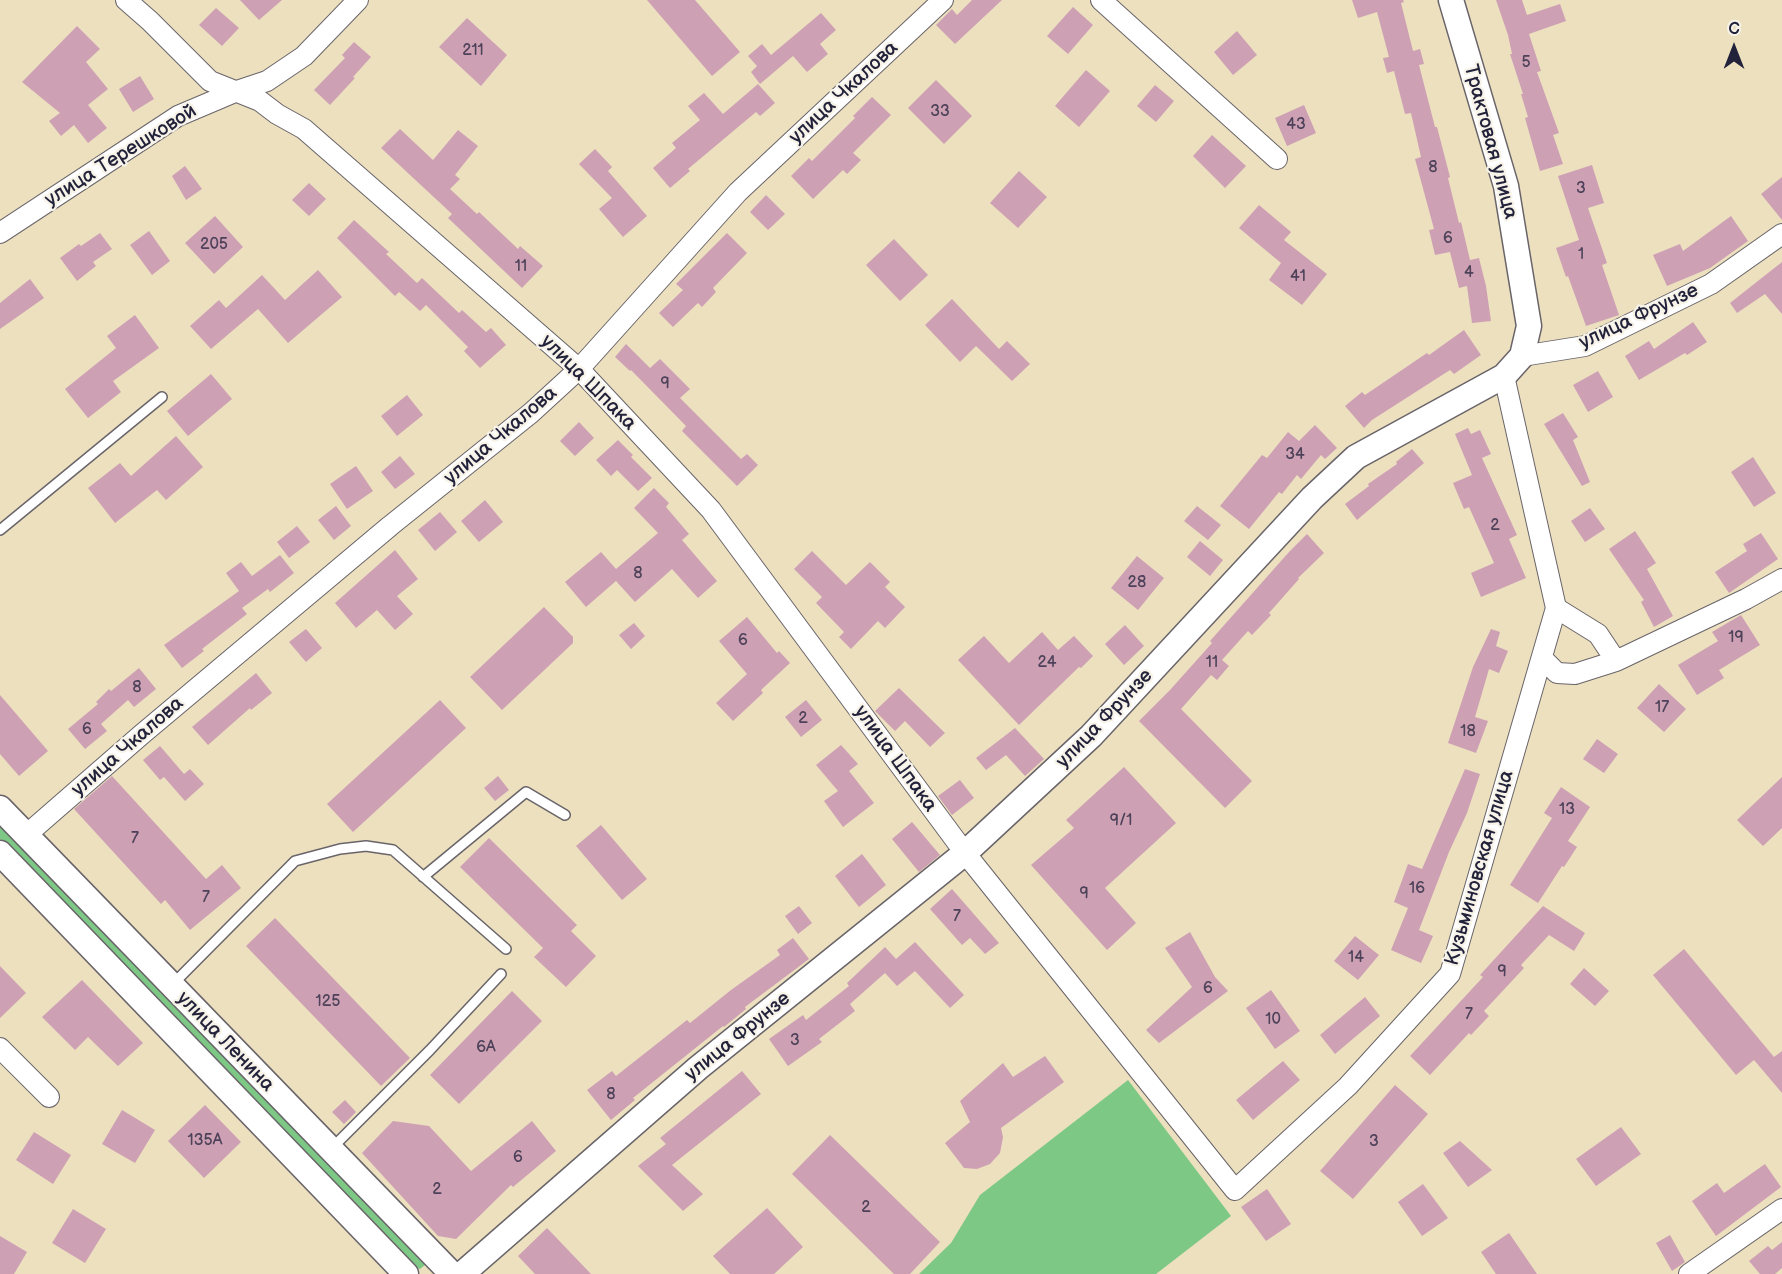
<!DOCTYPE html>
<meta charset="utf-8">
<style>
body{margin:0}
#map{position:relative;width:1782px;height:1274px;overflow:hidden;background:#ece0bf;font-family:"Balsamiq Sans",sans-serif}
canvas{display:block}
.north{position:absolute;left:1704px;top:18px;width:60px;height:60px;-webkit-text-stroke:4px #f7f3e8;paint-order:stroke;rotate:0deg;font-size:16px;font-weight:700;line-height:24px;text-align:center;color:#22223b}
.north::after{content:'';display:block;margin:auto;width:21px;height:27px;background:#22223b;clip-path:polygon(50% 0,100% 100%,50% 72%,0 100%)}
</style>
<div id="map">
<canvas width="1782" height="1274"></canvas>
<div class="north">С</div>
</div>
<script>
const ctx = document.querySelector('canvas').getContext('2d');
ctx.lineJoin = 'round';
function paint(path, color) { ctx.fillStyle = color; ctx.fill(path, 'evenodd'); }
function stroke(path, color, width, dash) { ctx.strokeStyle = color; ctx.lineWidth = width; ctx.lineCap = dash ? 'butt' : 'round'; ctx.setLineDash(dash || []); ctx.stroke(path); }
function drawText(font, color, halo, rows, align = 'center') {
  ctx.font = font + ' "Balsamiq Sans",sans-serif'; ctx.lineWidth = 4.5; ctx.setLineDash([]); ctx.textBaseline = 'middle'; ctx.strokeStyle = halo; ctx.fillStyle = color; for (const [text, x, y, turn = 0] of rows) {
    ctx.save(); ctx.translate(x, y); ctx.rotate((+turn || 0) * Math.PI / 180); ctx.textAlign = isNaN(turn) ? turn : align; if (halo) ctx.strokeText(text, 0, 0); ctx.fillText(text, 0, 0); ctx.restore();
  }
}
paint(new Path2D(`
 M0,823L107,936L425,1261V1265L420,1269L416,1268L100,944L0,839Z
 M1128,1080L1231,1216L1156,1274H919L951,1243L980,1195Z`), '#7ec886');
paint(new Path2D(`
 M240,0H282L259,20Z
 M647,0H695L740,52L712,76Z
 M972,0H1002L955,44L936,25L952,9L957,15Z
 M1352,0H1403L1404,2L1401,3L1413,51L1420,49L1424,64L1419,65L1435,127H1437L1450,177L1448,178L1459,223L1461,222L1470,260L1479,258L1486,286L1491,321L1472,323L1467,286L1459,288L1450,252L1435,255L1429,230L1434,229L1415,159L1421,157L1411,113L1405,114L1394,71L1387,73L1383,58L1389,57L1377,12L1358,18Z
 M1496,0H1522L1527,15L1560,4L1566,21L1529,34L1541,71L1537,72L1559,133L1553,135L1563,164L1540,171L1525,118L1528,117L1521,94H1523L1510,54H1512L1508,35Z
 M1073,7L1093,25L1068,54L1047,36Z
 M216,8L239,28L222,46L199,25Z
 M821,13L836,30L820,44L828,54L807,72L793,56L760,84L751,72L757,66L748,56L762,44L771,55Z
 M467,18L507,55L481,86L439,47Z
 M77,26L100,49L86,62L108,89L88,105L107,128L88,143L74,125L61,136L49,121L60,113L22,82Z
 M1237,31L1257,55L1233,75L1214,52Z
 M354,42L371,57L353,77L355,78L330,105L314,90L345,58L342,55Z
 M1086,70L1110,91L1079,127L1055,106Z
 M140,76L154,99L133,112L119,89Z
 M936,80L972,116L944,144L908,108Z
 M758,84L775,103L760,116L756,112L688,169L690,171L670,188L653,168L676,148L672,143L700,120L688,106L704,93L723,114Z
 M1155,85L1174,101L1156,122L1137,106Z
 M872,97L891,115L853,153L861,160L847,174L843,170L813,199L791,176L809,158L812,161L855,118L853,116Z
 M1304,105L1316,133L1287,146L1275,118Z
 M400,129L433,160L458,130L478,146L455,175L460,179L450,189L477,214L479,212L518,249L520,246L543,266L522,288L448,218L452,214L381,148Z
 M1212,135L1246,166L1225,188L1193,156Z
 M595,149L612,167L608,171L647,216L623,237L599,209L612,198L579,164Z
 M1592,165L1604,203L1588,208L1607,263L1602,265L1619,315L1586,326L1568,276L1566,277L1556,248L1579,240L1558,176Z
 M185,166L202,189L186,200L172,176Z
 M1019,171L1047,197L1018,228L990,203Z
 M1782,177V220L1761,194Z
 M309,183L326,199L309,216L292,200Z
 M766,195L785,214L768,230L750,212Z
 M1259,205L1291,232L1284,240L1327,274L1302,305L1269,280L1281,263L1239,228Z
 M215,216L243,247L214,274L185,243Z
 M1731,216L1748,241L1710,268L1667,286L1653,255L1680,244L1683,251Z
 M354,220L389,252L386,254L417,283L422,278L459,313L462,310L486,332L491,328L506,345L480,368L464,351L468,347L426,305L420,311L399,292L395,296L337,238Z
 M149,231L170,261L152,275L130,245Z
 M100,233L112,249L93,262L96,266L77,281L60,258L79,244L81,246Z
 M727,233L747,253L713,288L716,292L702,307L698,303L673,327L659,313L683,290L676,284Z
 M894,239L928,275L900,301L866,265Z
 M1782,262V314L1765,294L1737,313L1730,303Z
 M318,270L342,297L288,343L258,309L211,349L190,326L219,300L226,308L262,275L285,300Z
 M30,279L44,298L0,329V303Z
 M952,299L999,349L1007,341L1030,364L1012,381L976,346L960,362L925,325Z
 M135,315L159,348L113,381L121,392L88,418L65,389L116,348L107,336Z
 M1693,322L1707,342L1687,355L1685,353L1639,380L1625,356L1649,341L1654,349Z
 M1464,330L1481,355L1454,374L1450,370L1372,420L1364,428L1345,406L1362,392L1365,395L1427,353L1429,355Z
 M626,344L650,368L660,359L690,389L680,398L741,459L747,454L758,465L737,486L682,431L686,426L631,370L630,371L615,357Z
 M1598,371L1613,397L1588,412L1573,385Z
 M211,374L232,399L188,436L167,411Z
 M407,395L423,415L397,436L381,416Z
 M1563,413L1578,437L1573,440L1590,482L1582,486L1544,424Z
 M579,422L594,438L575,456L560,441Z
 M1315,425L1337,448L1325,459L1321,455L1301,479L1297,475L1282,494L1279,492L1249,529L1220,506L1262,455L1267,458L1288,432L1299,441Z
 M1468,428L1471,434L1480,430L1491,454L1482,458L1517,535L1509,539L1526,578L1481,597L1471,573L1494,563L1469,507L1464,509L1453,483L1472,475L1455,434Z
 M176,436L203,467L166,500L157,490L115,523L88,488L120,463L131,476Z
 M618,440L633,455L631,457L652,478L638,491L617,470L611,476L596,460Z
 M1412,449L1424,463L1357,520L1345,504L1369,486L1368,484L1397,464L1396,462Z
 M400,456L415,474L395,489L381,472Z
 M1753,457L1776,493L1754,507L1731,472Z
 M356,466L373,491L347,509L330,484Z
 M654,488L669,503L666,507L689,534L682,540L717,581L698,598L672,569L635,602L616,581L586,607L565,582L601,552L616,569L658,533L634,508Z
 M485,500L503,522L479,542L461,521Z
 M336,506L351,526L334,540L318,520Z
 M1197,506L1221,525L1208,540L1184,521Z
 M1590,508L1605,529L1585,542L1571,521Z
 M440,512L457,532L435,551L418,530Z
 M297,526L310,542L289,558L277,542Z
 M1635,531L1656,563L1647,569L1673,616L1654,627L1641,602L1644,600L1609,549Z
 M1761,533L1778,559L1729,593L1715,572L1747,551L1743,544Z
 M1307,534L1324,553L1298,578L1299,579L1269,613L1271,615L1252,635L1248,631L1222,660L1229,666L1217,680L1211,675L1181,709L1252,781L1225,808L1139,721L1170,690L1212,643L1210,641L1289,552Z
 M1200,541L1223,560L1210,576L1187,557Z
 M395,550L418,579L397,596L413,614L395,630L377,610L356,628L335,603Z
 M812,551L846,585L870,562L890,582L885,587L905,607L885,628L878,621L851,649L839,637L844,632L816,603L822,597L794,569Z
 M280,555L294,573L270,592L268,589L242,608L247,614L202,649L204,651L182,668L164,645L239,591L226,573L241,562L252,576Z
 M1137,556L1164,578L1138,610L1111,588Z
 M544,607L573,637V643L502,710L470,677Z
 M1741,615L1760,645L1719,670L1724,678L1697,695L1678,665L1718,641L1712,632Z
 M747,617L777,653L779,651L790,663L761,690L763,693L733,721L716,703L747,674L719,641Z
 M634,623L645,636L631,649L619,635Z
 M1125,625L1144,646L1124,665L1105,644Z
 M306,629L322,648L306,662L289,642Z
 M1491,629L1500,632L1496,646L1508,651L1499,673L1489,669L1475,717L1488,721L1476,753L1448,743L1473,667Z
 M1042,632L1058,650L1074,636L1093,656L1081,668L1079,667L1019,725L958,660L984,636L1009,663Z
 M139,668L156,689L134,707L128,700L101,724L107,731L85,749L68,729L98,704L96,702L109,689L111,691Z
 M256,673L272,693L251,710L250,708L208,745L192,727Z
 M1659,684L1686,709L1664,732L1637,708Z
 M899,688L945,733L930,747L905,721L895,731L875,711Z
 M0,695L48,751L19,776L0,754Z
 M440,700L466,728L353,832L327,804Z
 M806,700L822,720L801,737L785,717Z
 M1015,728L1044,759L1025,776L1006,755L986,770L976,758Z
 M1597,739L1618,754L1604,773L1583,759Z
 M841,745L858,764L849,771L874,803L843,827L824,801L838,791L816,765Z
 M160,746L184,774L190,769L204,784L185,801L164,777L160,780L143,760Z
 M1124,767L1176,823L1105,888L1136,923L1107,950L1031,865L1074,828L1066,820Z
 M1465,769L1480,774L1467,813L1449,852L1419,930L1433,936L1421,963L1391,950L1408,908L1394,902L1408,864L1422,869Z
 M112,776L206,879L222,865L241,888L190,930L165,900L161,904L74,809Z
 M498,776L509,790L495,801L484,788Z
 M1782,777V828L1763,846L1737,820Z
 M960,780L974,798L952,815L938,796Z
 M1561,787L1590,807L1568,841L1577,847L1564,867L1562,866L1538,903L1510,885L1552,818L1544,813Z
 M912,822L940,855L919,872L892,839Z
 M601,825L647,879L622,900L576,846Z
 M489,838L577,925L571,931L596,956L566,987L534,957L543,948L460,867Z
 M862,854L886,885L859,907L835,876Z
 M952,889L999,943L985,954L970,938L962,945L930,909Z
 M799,906L812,923L798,934L785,916Z
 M1543,906L1585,933L1574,951L1549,935L1521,965L1524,968L1484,1011L1489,1016L1471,1035L1469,1033L1430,1075L1410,1056L1483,977L1480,975Z
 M275,918L410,1058L381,1086L246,946Z
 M1190,932L1215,977L1228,991L1159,1043L1146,1030L1192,987L1165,948Z
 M1355,936L1379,955L1358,980L1334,961Z
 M793,938L809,959L745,1007L746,1009L724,1027L723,1026L633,1098L635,1100L611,1120L587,1090L612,1071L616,1076L687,1020L690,1023L731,990L780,955L777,950Z
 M915,942L964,995L950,1008L915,971L897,986L885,973L850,1004L855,1011L819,1039L822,1042L788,1066L769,1039L803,1015L806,1020L849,986L847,983L885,947L896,959Z
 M1684,949L1774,1057L1782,1051V1093L1754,1060L1736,1075L1653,975Z
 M0,966L26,993L0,1018Z
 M1584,968L1609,991L1595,1006L1570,984Z
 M82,980L143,1043L118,1066L88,1037L75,1050L42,1017Z
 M1271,990L1300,1031L1275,1049L1246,1008Z
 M512,991L542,1021L459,1104L430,1075Z
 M1365,997L1380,1016L1335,1054L1320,1035Z
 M1045,1056L1064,1082L1001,1128L1003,1137L1000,1153L990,1164L977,1169L964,1168L945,1143L970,1122L960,1101L1003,1063L1013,1077Z
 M1283,1061L1300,1080L1253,1120L1236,1100Z
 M742,1071L761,1094L672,1165L703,1194L683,1211L638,1166L666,1144L660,1138Z
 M1395,1085L1428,1114L1353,1199L1320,1171Z
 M345,1100L356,1112L344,1124L332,1112Z
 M205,1105L241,1142L204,1178L168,1141Z
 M122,1110L155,1130L135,1163L102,1144Z
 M393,1121L429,1126L471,1171L532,1121L556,1151L513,1187L511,1185L456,1239L438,1236L362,1153Z
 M1621,1127L1641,1154L1596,1186L1576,1159Z
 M34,1132L71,1155L53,1184L16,1160Z
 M830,1135L940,1242L910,1274H894L792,1174Z
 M1460,1141L1492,1170L1468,1187L1443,1153Z
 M1765,1164L1781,1187L1716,1236L1692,1201L1717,1183L1724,1193Z
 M1423,1184L1448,1218L1422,1236L1398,1202Z
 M1267,1189L1291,1224L1266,1241L1241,1207Z
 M767,1208L803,1247L774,1274H730L713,1256Z
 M73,1209L106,1229L85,1263L52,1243Z
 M547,1228L591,1274H535L518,1256Z
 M1509,1233L1537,1274H1496L1481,1252Z
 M1670,1235L1685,1262L1672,1271L1656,1243Z
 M0,1236L27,1252L14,1274H0Z
 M1782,1242V1268L1775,1274H1760L1749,1261L1768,1246L1772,1250Z`), '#cea0b4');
const service = new Path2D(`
 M0,530L162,397
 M423,877L526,792L565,815
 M173,984L295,861L340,849L366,846L393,850L506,949
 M331,1149L430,1050L501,974`);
const minor = new Path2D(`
 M126,0L150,21L210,81L260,101L277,114L304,129L579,369L711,510L965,853L1235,1190L1348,1086L1450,974L1556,608L1504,376
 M1101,0L1277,159
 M0,233L178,116L237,91L267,81L304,56L358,0
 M1522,356L1585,346L1711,284L1782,234
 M1556,608L1598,634L1616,661L1746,599L1782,579
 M1542,658L1557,673L1575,674L1616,661
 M25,836L141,735L390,526L531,413L579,369L738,192L943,0
 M0,1048L49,1097
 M1689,1274L1782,1209`);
const tertiary = new Path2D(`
 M0,808L452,1274
 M0,853L406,1274
 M462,1274L698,1068L965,853L1091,736L1312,498L1356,457L1504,376L1522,356L1529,326L1506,186L1451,0`);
stroke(service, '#696469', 12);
stroke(minor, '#696469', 22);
stroke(tertiary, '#696469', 27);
stroke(service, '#fff', 9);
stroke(minor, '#fff', 20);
stroke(tertiary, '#fff', 24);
drawText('16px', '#4d4259', null, [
 ["211",473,51],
 ["5",1526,63],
 ["33",940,112],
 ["43",1296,125],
 ["8",1433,168],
 ["3",1581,189],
 ["6",1448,239],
 ["205",214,245],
 ["1",1581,255],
 ["11",521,267],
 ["4",1469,273],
 ["41",1298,277],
 ["9",665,384],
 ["34",1295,455],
 ["2",1495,526],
 ["8",638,574],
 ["28",1137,583],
 ["19",1736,638],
 ["6",743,641],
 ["24",1047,663],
 ["11",1212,663],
 ["8",137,688],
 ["17",1662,708],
 ["2",803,719],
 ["6",87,730],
 ["18",1468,732],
 ["13",1567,810],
 ["9/1",1121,821],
 ["7",135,839],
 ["16",1417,889],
 ["9",1084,894],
 ["7",206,898],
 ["7",957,917],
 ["14",1356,958],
 ["9",1502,972],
 ["6",1208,989],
 ["125",328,1002],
 ["7",1469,1015],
 ["10",1273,1020],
 ["3",795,1041],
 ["6А",486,1048],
 ["8",611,1095],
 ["135А",205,1141],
 ["3",1374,1142],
 ["6",518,1158],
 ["2",437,1190],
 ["2",866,1208]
]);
drawText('20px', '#22223b', '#f7f3e8', [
 ["улица Чкалова",844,93,-43],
 ["Трактовая улица",1490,142,75],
 ["улица Терешковой",121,156,-32],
 ["улица Фрунзе",1639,317,-25],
 ["улица Шпака",588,383,45],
 ["улица Чкалова",501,436,-40],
 ["улица Фрунзе",1105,719,-46],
 ["улица Чкалова",128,747,-41],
 ["улица Шпака",895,759,54],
 ["Кузьминовская улица",1480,868,-74],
 ["улица Фрунзе",738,1037,-39],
 ["улица Ленина",225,1042,46]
]);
</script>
